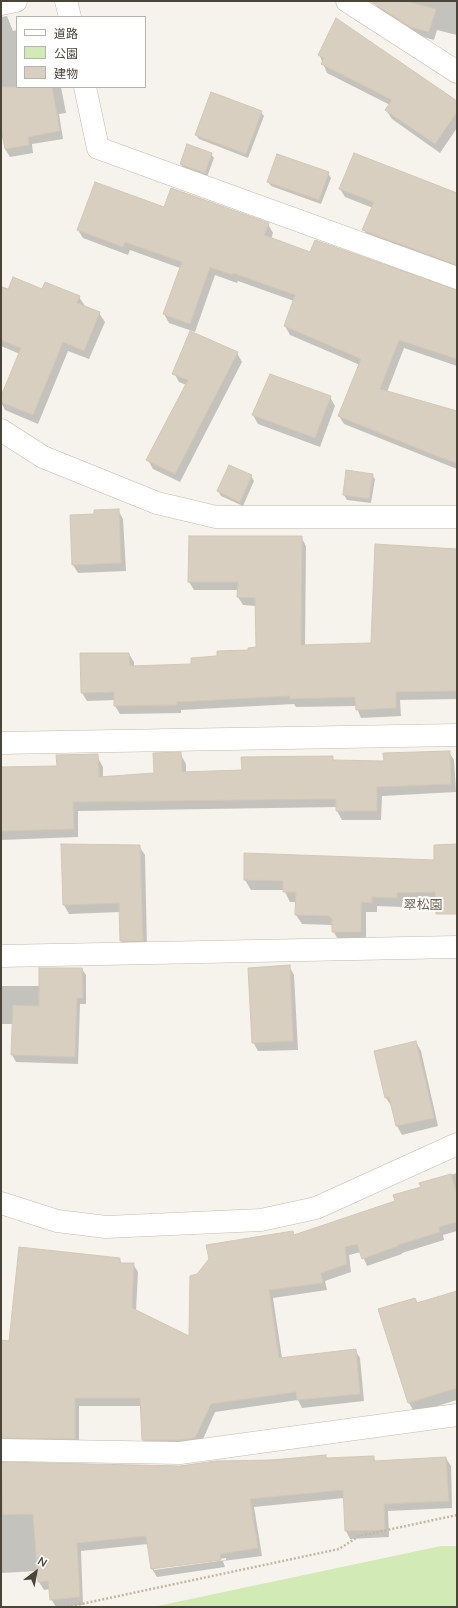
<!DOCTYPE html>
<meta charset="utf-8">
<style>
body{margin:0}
#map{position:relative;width:458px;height:1608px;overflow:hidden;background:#f6f3ec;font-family:Lato,"Noto Sans JP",sans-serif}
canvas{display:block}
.frame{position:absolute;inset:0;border:2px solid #4b4439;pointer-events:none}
.legend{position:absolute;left:16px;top:16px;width:130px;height:72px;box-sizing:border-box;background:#fff;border:1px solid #b7b4b0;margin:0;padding:5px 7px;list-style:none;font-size:12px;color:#4b4439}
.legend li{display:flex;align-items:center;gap:8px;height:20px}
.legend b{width:20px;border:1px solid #b7b4b0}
.north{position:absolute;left:16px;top:1552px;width:40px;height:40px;-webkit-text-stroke:3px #fff;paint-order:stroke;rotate:32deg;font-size:11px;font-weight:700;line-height:16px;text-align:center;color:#4b4439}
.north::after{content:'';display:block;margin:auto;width:14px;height:18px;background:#4b4439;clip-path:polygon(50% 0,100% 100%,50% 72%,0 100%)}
</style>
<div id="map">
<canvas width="458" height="1608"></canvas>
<div class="frame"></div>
<ul class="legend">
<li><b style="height:5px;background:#fff"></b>道路</li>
<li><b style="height:11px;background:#d2eab5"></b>公園</li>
<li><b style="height:11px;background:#d8cfc1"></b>建物</li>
</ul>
<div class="north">N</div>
</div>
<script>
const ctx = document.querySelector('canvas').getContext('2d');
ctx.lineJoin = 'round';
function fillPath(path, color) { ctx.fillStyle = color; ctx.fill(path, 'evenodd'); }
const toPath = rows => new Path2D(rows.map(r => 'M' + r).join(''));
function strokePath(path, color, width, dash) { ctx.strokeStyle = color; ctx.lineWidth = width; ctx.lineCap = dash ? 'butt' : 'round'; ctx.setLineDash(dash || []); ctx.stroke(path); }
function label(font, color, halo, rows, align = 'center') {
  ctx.font = font + ' Lato,"Noto Sans JP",sans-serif'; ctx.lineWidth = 4; ctx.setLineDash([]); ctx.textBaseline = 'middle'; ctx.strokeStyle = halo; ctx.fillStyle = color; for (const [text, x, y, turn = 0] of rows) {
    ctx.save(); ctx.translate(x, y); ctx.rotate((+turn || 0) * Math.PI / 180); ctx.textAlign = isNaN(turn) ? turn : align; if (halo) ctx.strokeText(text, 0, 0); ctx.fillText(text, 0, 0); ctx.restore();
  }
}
fillPath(toPath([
 [441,1546,457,1546,457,1607,153,1607]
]), '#d2eab5');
fillPath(toPath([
 [377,1,457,1,457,35,437,30,434,40,416,35,381,13,376,4],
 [7,16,13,31,17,30,17,87,61,87,66,113,59,114,63,139,32,144,33,153,10,157,5,149,1,124,1,17],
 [319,54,457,103,457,128,440,153,392,119,386,110,390,105,327,73],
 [261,112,264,116,248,158,199,139,196,135],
 [211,154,214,158,207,177,183,169,181,164],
 [328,173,331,178,321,204,271,186,268,182],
 [340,189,457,194,457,271,369,239,364,230,373,208,345,197],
 [164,209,268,224,273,233,271,239,311,253,457,291,457,366,404,348,387,392,457,413,457,469,344,424,339,416,360,365,290,335,285,326,294,301,238,281,237,283,215,275,195,332,169,323,164,314,180,268,130,250,128,255,83,238,78,230],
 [1,286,9,289,42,290,79,297,85,306,99,313,105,322,89,359,68,351,38,424,5,410,1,402,20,354,1,346],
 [237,353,242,362,180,482,153,469,148,460,186,385,179,382,174,373],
 [330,397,335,406,320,447,258,424,253,415],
 [372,475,375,479,371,503,347,500,344,495],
 [251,476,254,481,243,506,221,496,218,491],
 [118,510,123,519,126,571,78,573,73,565,95,515],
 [301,537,306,546,305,646,372,644,457,550,457,699,400,700,401,716,361,718,356,706,296,707,294,704,181,710,181,713,120,714,115,706,115,700,87,701,82,693,129,654,134,662,134,666,192,665,257,648,256,606,243,605,238,597,239,590,194,590,189,582],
 [449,752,454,760,456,792,382,796,381,820,342,820,337,811,337,807,78,811,78,837,1,840,1,768,58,767,98,758,103,767,103,777,155,774,181,755,186,764,186,773,243,771,332,757,334,761,385,762],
 [457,845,457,901,402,903,402,907,377,906,377,912,366,912,366,941,339,941,333,931,333,925,302,924,296,915,297,902,290,902,284,890,251,890,245,880,245,854,435,861],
 [139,846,145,855,147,949,126,950,121,941,120,912,69,914,64,905],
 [289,966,294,975,298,1050,258,1051,253,1042],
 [82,969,86,975,86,1004,80,1004,78,1064,16,1062,12,1055,13,1024,1,1024,1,986,40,986],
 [416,1042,421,1051,438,1126,402,1135,397,1126,392,1107,386,1098,375,1051],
 [457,1173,457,1231,443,1235,444,1240,402,1253,402,1254,367,1266,361,1252,349,1255,351,1272,325,1281,327,1290,273,1298,282,1358,355,1350,360,1358,364,1401,302,1408,298,1400,215,1412,200,1446,148,1448,143,1440,142,1406,79,1406,79,1446,1,1447,1,1341,10,1342,119,1259,122,1264,133,1264,138,1272,136,1311,190,1338,197,1275,293,1233,295,1236,396,1201,422,1188,421,1184],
 [457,1292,457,1400,415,1413,409,1403,379,1310,415,1299,418,1304],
 [325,1456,327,1459,373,1457,376,1462,446,1458,451,1466,452,1508,388,1511,389,1537,350,1539,346,1531,344,1498,254,1507,262,1556,223,1561,225,1567,157,1577,152,1569,148,1544,81,1551,83,1605,56,1607,51,1599,50,1589,44,1590,39,1582,38,1571,1,1573,1,1464,180,1466],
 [226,1558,226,1560,154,1570,154,1568]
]), '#0003');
const building = toPath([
 [370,1,405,1,436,9,429,32,410,27,370,1],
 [336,18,457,101,457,112,435,144,385,110,392,100,321,64,324,58,318,55,336,18],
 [1,87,52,87,60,131,28,137,29,145,5,149,1,129,1,87],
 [211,92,262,111,246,154,195,135,211,92],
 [187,144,212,153,205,173,180,164,187,144],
 [354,153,457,193,457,265,362,230,374,202,339,189,354,153],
 [277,154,329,172,319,200,267,182,277,154],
 [95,182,164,207,171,188,269,223,264,235,310,252,315,240,457,290,457,359,399,340,380,389,457,411,457,463,439,457,338,416,361,359,284,326,295,295,233,273,232,275,210,267,190,324,163,314,182,262,125,242,123,247,77,230,95,182],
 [13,277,42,289,45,282,80,296,77,303,100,312,84,351,63,342,33,415,1,402,1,396,21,348,1,340,1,287,8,290,13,277],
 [190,331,238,352,175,474,146,460,188,380,172,374,190,331],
 [270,374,331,396,315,438,252,415,270,374],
 [229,465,252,475,240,502,217,491,229,465],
 [346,470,373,474,369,499,343,495,346,470],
 [119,509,121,563,72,565,70,515,94,514,94,510,119,509],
 [189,536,302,536,301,645,371,643,375,544,457,549,457,691,396,692,396,708,356,710,355,697,290,699,290,696,177,702,177,705,114,706,114,692,81,693,80,653,129,653,130,666,191,664,191,658,217,656,217,651,248,650,248,648,256,647,255,598,237,597,238,582,188,582,189,536],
 [450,751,451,784,377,787,377,811,336,811,336,799,73,802,74,829,1,831,1,767,57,766,56,755,98,754,99,777,154,773,153,753,181,752,182,772,242,770,241,757,333,756,333,760,384,761,383,753,450,751],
 [61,844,140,845,143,941,120,941,119,903,63,905,61,844],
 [457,844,457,914,436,914,435,892,397,893,397,898,372,897,372,903,361,902,361,932,332,932,332,918,330,918,330,916,295,915,296,892,283,892,283,881,244,880,244,853,434,860,434,845,457,844],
 [290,965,293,1041,252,1043,248,968,290,965],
 [39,968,82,968,83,998,77,998,75,1057,11,1055,13,1005,39,1006,39,968],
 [416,1041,434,1118,396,1126,389,1097,385,1098,374,1051,416,1041],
 [451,1174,457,1195,457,1222,439,1227,440,1232,398,1245,398,1246,362,1259,357,1244,345,1247,347,1264,321,1273,323,1283,269,1290,279,1358,356,1349,360,1394,297,1400,296,1392,211,1404,195,1438,179,1440,142,1440,140,1398,75,1398,75,1439,1,1438,1,1340,9,1341,19,1247,120,1258,120,1263,134,1263,132,1308,189,1336,190,1276,197,1274,209,1259,206,1245,293,1231,294,1235,395,1201,393,1195,421,1187,419,1183,451,1174],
 [457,1291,457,1388,408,1403,378,1309,415,1298,417,1303,457,1291],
 [326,1455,326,1458,374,1456,374,1461,446,1457,449,1501,384,1504,385,1530,345,1531,343,1490,250,1499,258,1548,220,1554,221,1560,151,1569,146,1536,77,1543,80,1597,50,1600,48,1581,38,1582,33,1514,3,1515,1,1462,180,1466,216,1461,273,1460,326,1455]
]);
fillPath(building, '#d8cfc1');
strokePath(building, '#d3c7b4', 1);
const minor = toPath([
 [66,1,70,17],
 [347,1,457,72],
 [1,4,16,1],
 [85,87,98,148,457,278],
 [1,430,43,457,157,503,216,517,457,517],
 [1,743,457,735],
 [1,956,457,947],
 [1,1203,57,1221,106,1227,261,1220,316,1208,457,1144],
 [1,1450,180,1453,457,1415]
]);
strokePath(minor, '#c2bbae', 23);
strokePath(toPath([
 [67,1607,339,1549,359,1536,457,1515]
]), '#c4b79f', 2.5, [2, 2]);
strokePath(minor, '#fff', 22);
label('13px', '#6e6250', '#fff', [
 ["翠松園",423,905]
]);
</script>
